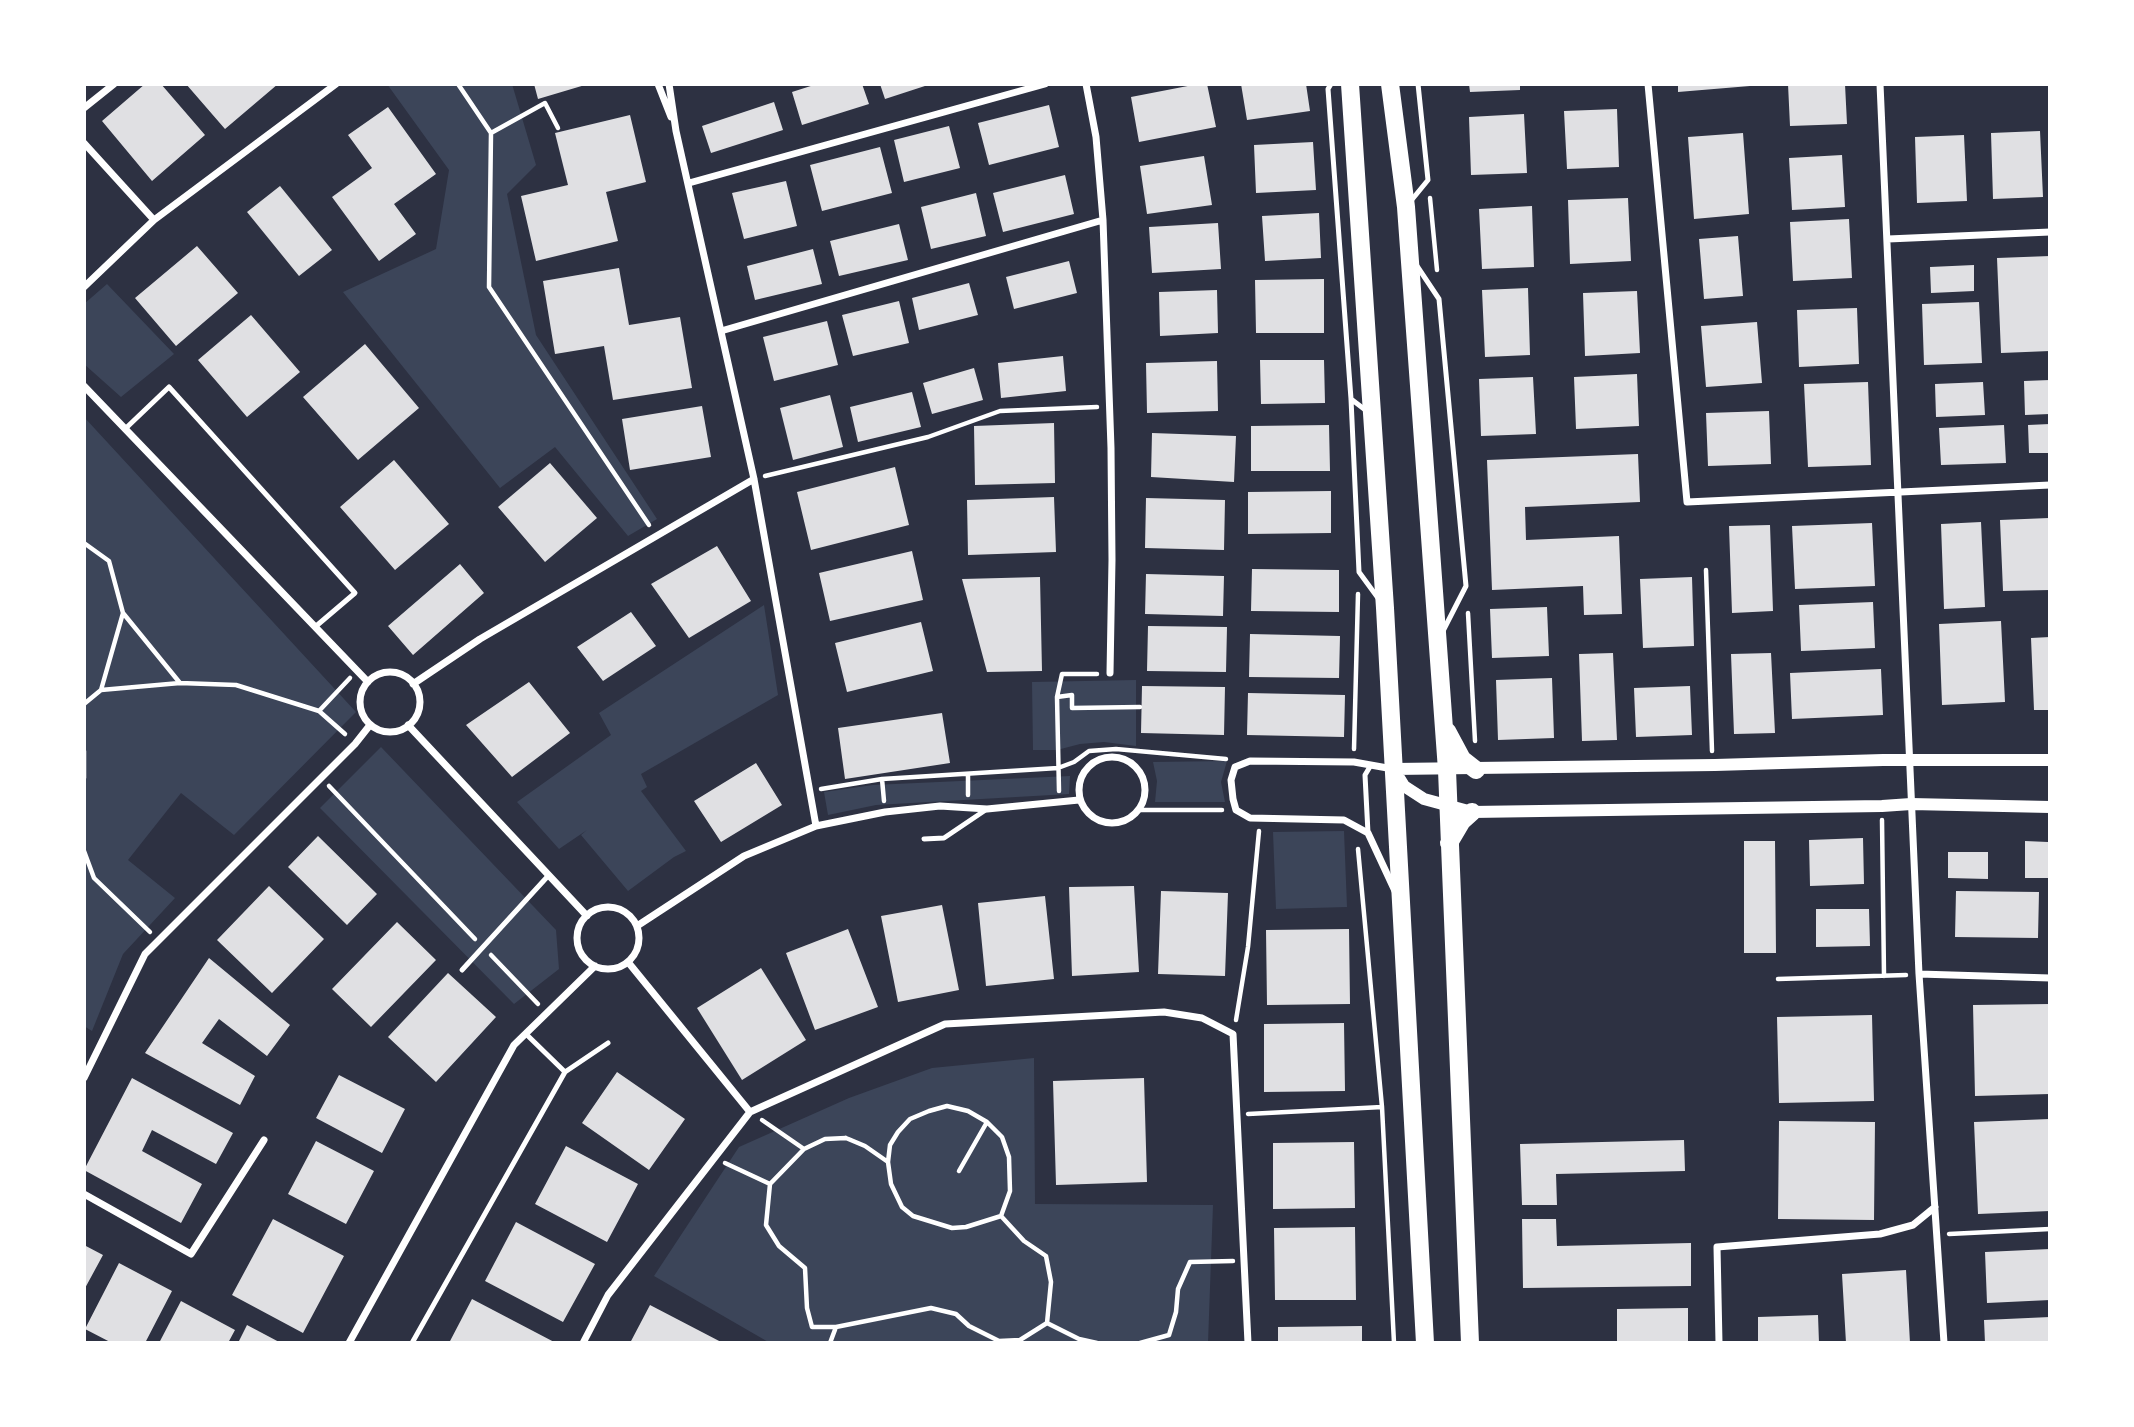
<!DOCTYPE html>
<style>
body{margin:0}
#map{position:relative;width:2134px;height:1427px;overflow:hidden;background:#2d3142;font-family:"Roboto Condensed",sans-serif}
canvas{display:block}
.frame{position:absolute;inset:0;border:86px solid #fff;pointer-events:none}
</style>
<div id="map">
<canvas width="2134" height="1427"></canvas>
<div class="frame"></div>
</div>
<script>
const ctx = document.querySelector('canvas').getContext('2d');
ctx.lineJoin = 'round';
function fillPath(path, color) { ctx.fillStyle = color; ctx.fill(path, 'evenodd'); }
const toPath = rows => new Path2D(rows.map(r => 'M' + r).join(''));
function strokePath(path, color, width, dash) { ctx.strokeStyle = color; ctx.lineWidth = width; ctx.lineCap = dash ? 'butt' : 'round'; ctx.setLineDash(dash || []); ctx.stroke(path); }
fillPath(toPath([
 [387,84,512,84,536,165,507,194,536,335,657,519,628,536,555,447,500,488,343,292,436,249,449,170],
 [107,284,174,354,121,397,84,364,84,304],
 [84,417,356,712,234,835,181,793,128,860,175,898,123,954,92,1031,84,1026],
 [764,605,778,695,641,774,647,787,641,791,686,851,674,857,628,891,581,835,587,830,559,849,517,802,611,735,599,713],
 [1136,680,1136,746,1104,742,1080,744,1057,750,1033,750,1032,682],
 [381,747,556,930,559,969,514,1004,320,808],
 [1227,761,1221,782,1225,802,1155,802,1157,781,1153,762],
 [1070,776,1069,794,876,805,828,815,824,792,873,785],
 [1344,831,1347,907,1276,909,1273,832],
 [1034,1058,1035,1204,1213,1205,1208,1343,770,1343,654,1276,739,1147,849,1098,932,1068]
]), '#3c4559');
fillPath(toPath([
 [145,84,161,84,205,135,152,181,102,121],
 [186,84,278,84,225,129],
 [534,84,585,84,585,85,538,99],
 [817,84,862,84,869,104,802,125,792,92],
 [880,84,928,84,928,85,885,99],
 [1198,84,1207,84,1216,127,1139,142,1131,97],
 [1241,84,1306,84,1310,111,1247,120],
 [1469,84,1520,84,1520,90,1470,92],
 [1678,84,1750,84,1750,86,1678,92],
 [1788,84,1845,84,1847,124,1790,126],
 [774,102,783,130,711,153,702,126],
 [1049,105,1059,147,989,165,978,123],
 [388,107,436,174,394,204,416,234,379,261,332,197,372,168,348,135],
 [1617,109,1619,167,1567,169,1564,111],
 [1524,114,1527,173,1471,175,1469,117],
 [630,115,646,182,606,192,618,241,536,261,521,196,568,185,555,133],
 [949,126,960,168,904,182,894,140],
 [2040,131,2043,197,1993,199,1991,133],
 [1743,133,1749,214,1694,219,1688,137],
 [1964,135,1967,201,1917,203,1915,137],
 [1313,142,1316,190,1256,193,1254,145],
 [880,147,892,193,822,211,810,165],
 [1842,155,1845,207,1792,210,1789,158],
 [1204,156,1212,205,1147,214,1140,166],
 [1065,175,1074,214,1003,232,993,193],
 [786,181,797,226,744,239,732,193],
 [280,186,332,250,299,276,247,212],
 [976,193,986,236,931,249,921,207],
 [1628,198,1631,261,1570,264,1568,200],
 [1532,206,1534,267,1482,269,1479,209],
 [1319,213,1321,258,1265,261,1262,216],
 [1849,219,1852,278,1793,281,1790,222],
 [1218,223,1221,269,1152,273,1149,227],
 [899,224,908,260,839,276,830,241],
 [1738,236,1743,296,1704,299,1699,239],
 [197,246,238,293,176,346,135,298],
 [813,249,822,284,755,300,747,266],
 [2050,256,2050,351,2001,353,1997,258],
 [1069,261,1077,293,1014,309,1006,277],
 [1974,265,1974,291,1931,293,1930,267],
 [619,268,629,325,680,317,692,388,613,400,604,346,555,354,543,281],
 [1324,279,1324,333,1256,333,1255,280],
 [969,283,978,315,919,330,912,298],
 [1528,288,1530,355,1485,357,1482,290],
 [1217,290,1218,333,1160,336,1159,292],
 [1637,291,1640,353,1585,356,1583,293],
 [899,301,909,343,853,356,842,315],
 [1979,302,1982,363,1924,365,1922,304],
 [1857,308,1859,364,1799,367,1797,310],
 [251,315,300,372,247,417,198,360],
 [827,321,838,365,774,381,763,337],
 [1757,322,1762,383,1706,387,1701,326],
 [365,344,419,408,358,460,303,397],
 [1063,356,1066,391,1001,398,998,363],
 [1260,360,1324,360,1325,403,1261,404],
 [1217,361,1218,411,1147,413,1146,363],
 [974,368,983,400,932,414,923,383],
 [1637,374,1639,426,1576,429,1574,377],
 [1533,377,1536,434,1481,436,1479,379],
 [2050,380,2050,414,2025,415,2024,381],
 [1868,382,1871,465,1808,467,1804,384],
 [1983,382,1985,415,1936,417,1935,384],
 [912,392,921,427,858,442,850,407],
 [830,395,843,447,793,460,780,408],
 [702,406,711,457,630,470,622,419],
 [1769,411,1771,464,1708,466,1706,413],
 [1054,423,1055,483,975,485,974,426],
 [2050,424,2050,453,2029,453,2028,425],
 [1329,425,1330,471,1251,471,1251,426],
 [2004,425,2006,463,1941,465,1939,428],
 [1152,433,1236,436,1234,482,1151,477],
 [1638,454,1640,502,1525,507,1526,540,1619,536,1622,614,1584,615,1583,586,1492,590,1487,460],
 [394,460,449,524,395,570,340,507],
 [550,463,597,518,545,562,498,507],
 [895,467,909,525,811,550,797,492],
 [1331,491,1331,533,1248,534,1248,492],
 [1054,497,1056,552,968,555,967,500],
 [1146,498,1225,500,1224,550,1145,548],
 [2049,518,2050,590,2003,591,2000,520],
 [1981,522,1985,607,1944,609,1941,524],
 [1872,523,1875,586,1795,589,1792,526],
 [1770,525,1773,611,1732,613,1729,526],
 [717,546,751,601,689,638,651,584],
 [912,551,923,600,830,621,819,573],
 [460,564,484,593,413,655,388,626],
 [1252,569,1339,570,1339,612,1251,611],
 [1146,574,1224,576,1223,616,1145,614],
 [1040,577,1042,671,987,672,962,579],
 [1692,577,1694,646,1643,648,1640,579],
 [1873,602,1875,648,1801,651,1799,605],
 [1547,607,1549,656,1492,658,1490,609],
 [631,612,656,646,603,681,577,647],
 [2001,621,2005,702,1942,705,1939,624],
 [921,622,933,671,847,692,835,643],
 [1148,626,1227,627,1226,672,1147,671],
 [1250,634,1340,636,1339,678,1249,677],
 [2050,637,2050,710,2034,710,2031,638],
 [1613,653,1617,740,1582,741,1579,654],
 [1771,653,1775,733,1734,734,1731,654],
 [1881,669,1883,715,1792,719,1790,673],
 [1552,678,1554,738,1498,740,1496,680],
 [529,682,570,733,512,777,466,725],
 [1142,686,1225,687,1224,735,1141,733],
 [1690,686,1692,735,1636,737,1634,688],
 [1248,693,1345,695,1344,737,1247,735],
 [942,713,950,763,845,779,838,728],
 [756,763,782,805,721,842,694,801],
 [318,836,377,894,347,925,288,867],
 [1863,838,1864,884,1810,886,1809,840],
 [1744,841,1775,841,1776,953,1744,953],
 [2025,841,2048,842,2048,878,2025,878],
 [1948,852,1988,852,1988,879,1948,878],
 [269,886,324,939,272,993,217,940],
 [1134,886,1139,972,1072,976,1069,887],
 [1161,891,1228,893,1225,976,1158,974],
 [1956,891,2039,892,2038,938,1955,937],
 [1045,896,1054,979,986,986,978,903],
 [942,905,959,990,898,1002,881,916],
 [1816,909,1869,909,1870,946,1816,947],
 [397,922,436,960,371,1027,332,989],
 [848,929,878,1007,815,1030,786,953],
 [1349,929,1350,1004,1267,1005,1266,930],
 [209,958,290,1025,267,1056,219,1019,202,1043,255,1076,240,1105,145,1053],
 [761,968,806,1040,742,1080,697,1008],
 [448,973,496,1017,436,1082,388,1037],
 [2050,1004,2050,1094,1975,1096,1973,1005],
 [1872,1015,1874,1101,1779,1103,1777,1017],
 [1344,1023,1345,1091,1264,1092,1264,1024],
 [617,1072,685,1119,649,1170,582,1123],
 [339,1075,405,1109,382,1153,316,1118],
 [132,1078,233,1133,216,1164,152,1130,142,1151,202,1184,181,1223,84,1170],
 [1144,1078,1147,1182,1056,1185,1053,1081],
 [2050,1119,2050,1211,1978,1214,1974,1122],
 [1779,1121,1875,1122,1874,1220,1778,1219],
 [1684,1140,1685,1171,1556,1174,1557,1205,1522,1205,1520,1144],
 [316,1141,374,1171,346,1224,288,1194],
 [1354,1142,1355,1208,1273,1209,1273,1143],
 [566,1146,638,1184,607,1242,535,1204],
 [273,1219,344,1256,303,1333,232,1295],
 [1522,1219,1556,1219,1557,1246,1691,1243,1691,1286,1523,1288],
 [516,1222,595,1264,563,1322,485,1281],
 [1355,1227,1356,1300,1275,1300,1274,1228],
 [84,1245,103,1255,84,1290],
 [2050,1249,2050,1300,1987,1303,1985,1252],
 [119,1263,172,1291,145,1343,112,1343,85,1329],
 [1906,1270,1910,1343,1846,1343,1842,1274],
 [472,1299,556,1343,449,1343],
 [181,1301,235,1330,228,1343,159,1343],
 [650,1305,723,1343,630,1343],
 [1688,1308,1688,1343,1617,1343,1617,1309],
 [1818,1315,1819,1343,1758,1343,1758,1317],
 [2050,1317,2050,1343,1985,1343,1984,1320],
 [247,1325,281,1343,238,1343],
 [1362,1326,1362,1343,1278,1343,1278,1327]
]), '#e0e0e3');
strokePath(toPath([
 [458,84,491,133,489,287,649,525],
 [491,133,545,103,558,128],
 [1430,198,1437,270],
 [765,476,928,437,1000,411,1097,407],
 [84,543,109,561,123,613,180,683,236,685,319,711,345,734],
 [1706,570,1712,751],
 [1468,613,1475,741],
 [101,690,180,683],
 [1057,697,1072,695,1072,708,1140,707],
 [84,704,101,690,123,613],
 [319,711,350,678],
 [1354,749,1358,594],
 [84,751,84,778],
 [882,779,884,801],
 [329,786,475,939],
 [821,789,882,779,1058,768,1074,762,1089,751,1116,749,1226,759],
 [1059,791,1057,697,1062,674,1097,674],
 [968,795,968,774],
 [1139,810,1222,810],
 [1882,820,1884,976],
 [1358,849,1382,1107,1394,1343],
 [84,851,94,878,150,932],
 [491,955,538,1004],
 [1778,979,1906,975],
 [1236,1020,1248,947,1259,831],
 [1248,1114,1382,1107],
 [762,1120,804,1149],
 [846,1138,865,1146,888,1162,891,1184,902,1207,913,1216,952,1228,966,1227,1001,1216,1024,1241,1046,1256,1051,1282,1047,1323,1020,1340,999,1341,969,1326,956,1314,931,1308,836,1327,812,1327,807,1308,805,1268,779,1246,766,1225,770,1184,804,1149,825,1139,846,1138],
 [888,1162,890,1145,898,1132,910,1119,929,1111,947,1106,968,1111,987,1122],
 [725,1163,770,1184],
 [959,1171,987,1122,1002,1137,1009,1157,1010,1191,1001,1216],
 [1949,1234,2050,1229],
 [1047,1323,1079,1339,1097,1343],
 [830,1343,836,1327],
 [1140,1343,1169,1335,1176,1312,1178,1289,1190,1262,1233,1261]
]), '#fff', 4.5);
strokePath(toPath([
 [1331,84,1328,89,1351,399,1359,572,1378,598],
 [1410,202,1428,180,1418,84],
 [1417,266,1439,299,1466,586,1443,631],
 [1351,399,1368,412],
 [125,429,169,387,355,593,315,627],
 [1368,833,1365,775,1371,765],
 [924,839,944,838,987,809],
 [462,970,548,876],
 [526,1034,565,1072],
 [412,1343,565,1072,608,1043]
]), '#fff', 5);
strokePath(toPath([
 [658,84,671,117],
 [669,84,676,131,754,479,816,826],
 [1086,84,1096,137,1103,220,1111,448,1112,560,1110,673],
 [1648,84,1687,502,2050,485],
 [1880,84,1919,974,1944,1343],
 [84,108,114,84],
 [84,143,154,220],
 [689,183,1045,84],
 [1888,239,2050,232],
 [84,287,154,220,336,84],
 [721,331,1103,220],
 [84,386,368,682],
 '360 702a30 30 0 1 1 60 0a30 30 0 1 1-60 0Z',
 [413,684,480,639,754,479],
 [408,725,587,916],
 '1079 790a33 33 0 1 1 66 0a33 33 0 1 1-66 0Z',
 [1393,769,1354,762,1250,761,1235,767,1231,780,1233,799,1236,810,1250,818,1344,820,1368,833,1395,891],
 '577 938a31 31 0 1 1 62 0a31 31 0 1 1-62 0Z',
 [637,926,744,856,816,826,885,812,940,806,987,809,1079,800],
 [628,962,750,1112],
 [1919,974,2050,978],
 [84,1078,145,954,355,744,370,725],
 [84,1194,191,1254,264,1140],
 [349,1343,514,1045,595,966],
 [583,1343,608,1295,750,1112,945,1024,1164,1012,1202,1018,1233,1034,1248,1343],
 [1719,1343,1717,1247,1880,1234,1913,1225,1935,1207]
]), '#fff', 7);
strokePath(toPath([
 [1394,769,1715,765,1883,760,2050,760],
 [1396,773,1404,786,1424,799,1472,812,1882,806,1911,804,2050,807]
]), '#fff', 12);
strokePath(toPath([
 [1350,84,1385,608,1425,1343],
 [1390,84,1406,207,1447,770,1470,1343],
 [1447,731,1462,759,1476,770],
 [1449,843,1462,821,1472,812]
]), '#fff', 18);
</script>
